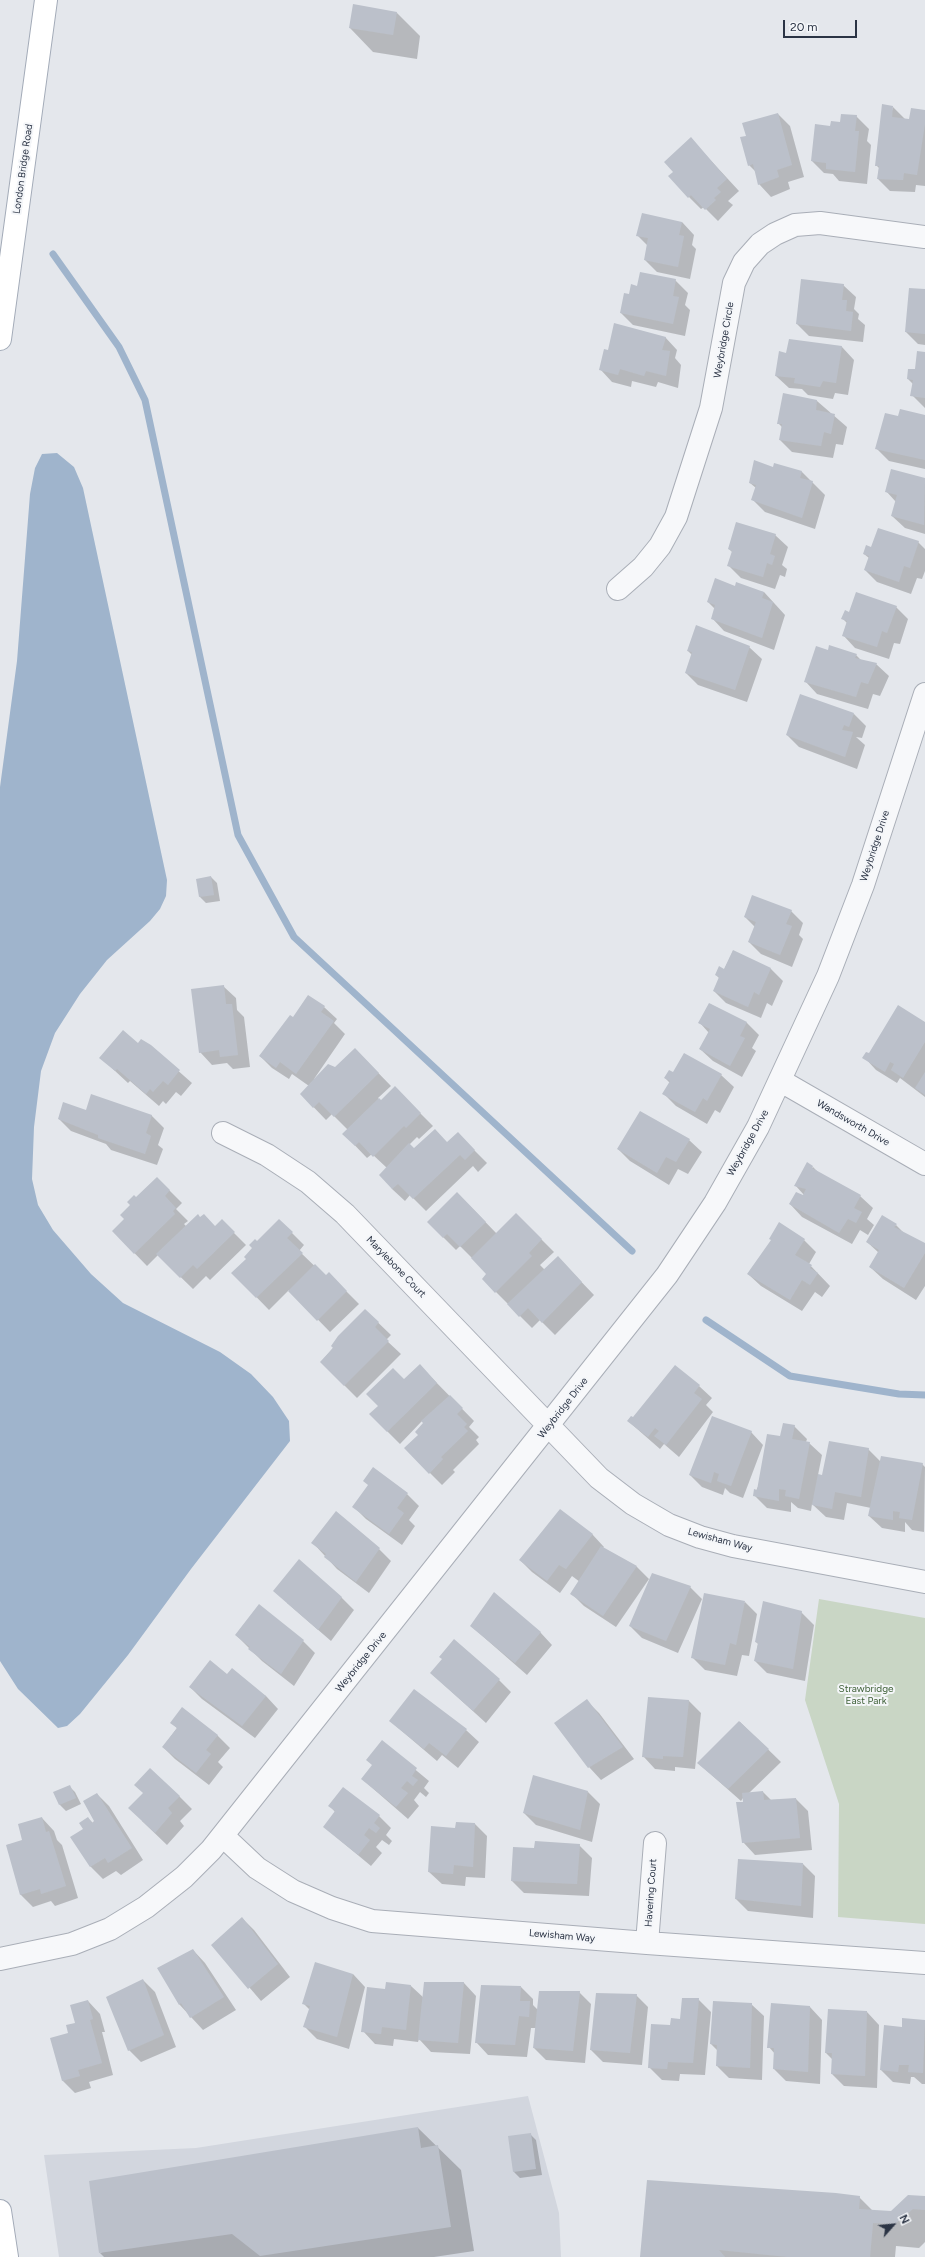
<!DOCTYPE html>
<style>
body{margin:0}
#map{position:relative;width:925px;height:2257px;overflow:hidden;background:#e4e7ec;font-family:Figtree,sans-serif}
canvas{display:block}
.north{position:absolute;left:873px;top:2205px;width:40px;height:40px;-webkit-text-stroke:3px #f4f6f9;paint-order:stroke;rotate:63deg;font-size:11px;font-weight:700;line-height:16px;text-align:center;color:#2b3445}
.north::after{content:'';display:block;margin:auto;width:14px;height:18px;background:#2b3445;clip-path:polygon(50% 0,100% 100%,50% 72%,0 100%)}
.scale{position:absolute;left:783px;top:20px;width:74px;height:18px;box-sizing:border-box;border:2px solid #2b3445;border-top:0;padding-left:5px;font-size:12px;line-height:14px;white-space:nowrap;color:#2b3445;-webkit-text-stroke:3px #f4f6f9;paint-order:stroke}
</style>
<div id="map">
<canvas width="925" height="2257"></canvas>
<div class="north">N</div>
<div class="scale">20 m</div>
</div>
<script>
const ctx = document.querySelector('canvas').getContext('2d');
ctx.lineJoin = 'round';
function fillPath(path, color) { ctx.fillStyle = color; ctx.fill(path, 'evenodd'); }
const toPath = rows => new Path2D(rows.map(r => 'M' + r).join(''));
function strokePath(path, color, width, dash) { ctx.strokeStyle = color; ctx.lineWidth = width; ctx.lineCap = dash ? 'butt' : 'round'; ctx.setLineDash(dash || []); ctx.stroke(path); }
function label(font, color, halo, rows, align = 'center') {
  ctx.font = font + ' Figtree,sans-serif'; ctx.lineWidth = 4; ctx.setLineDash([]); ctx.textBaseline = 'middle'; ctx.strokeStyle = halo; ctx.fillStyle = color; for (const [text, x, y, turn = 0] of rows) {
    ctx.save(); ctx.translate(x, y); ctx.rotate((+turn || 0) * Math.PI / 180); ctx.textAlign = isNaN(turn) ? turn : align; if (halo) ctx.strokeText(text, 0, 0); ctx.fillText(text, 0, 0); ctx.restore();
  }
}
fillPath(toPath([
 [528,2096,559,2213,561,2257,59,2257,44,2155,196,2148]
]), '#d2d6de');
fillPath(toPath([
 [819,1599,925,1618,925,1924,838,1917,839,1804,805,1700]
]), '#c9d6c5');
fillPath(toPath([
 [57,453,74,467,83,488,167,880,166,896,160,909,150,921,107,960,80,994,55,1033,41,1071,34,1127,32,1179,38,1205,53,1230,91,1274,123,1303,220,1352,251,1374,273,1397,289,1421,290,1441,191,1569,128,1655,80,1714,67,1726,58,1728,18,1689,0,1661,0,787,17,661,30,494,35,468,42,454]
]), '#9fb4cc');
fillPath(toPath([
 [397,13,420,36,417,59,373,52,350,28],
 [893,107,905,119,910,120,925,111,925,186,916,185,915,192,890,191,878,179,879,168,876,165],
 [778,114,790,126,804,177,788,182,790,189,771,197,759,184,756,172,749,165,747,136],
 [856,116,869,129,867,141,871,145,867,184,839,181,833,174,824,173,812,161,831,127],
 [691,139,739,191,728,201,733,205,718,221,704,207,701,209,689,197,674,172],
 [682,222,694,235,692,245,696,249,690,279,657,272,645,260,648,246,637,235],
 [675,280,688,293,685,305,690,310,685,336,633,325,621,313,630,295,638,287],
 [843,285,856,297,854,309,859,314,858,319,865,325,863,342,809,336,797,324],
 [925,290,925,345,918,344,906,332],
 [665,337,677,350,675,358,681,365,678,388,658,382,656,387,632,381,631,387,612,382,600,369,608,351],
 [842,347,854,360,848,395,835,393,833,399,808,395,802,389,789,388,776,376,787,354],
 [925,353,925,408,912,395,913,384,908,379,916,370],
 [784,394,817,401,847,427,843,445,836,444,833,458,792,452,780,440,783,428,778,423],
 [925,416,925,469,889,461,876,448,898,417],
 [775,464,802,472,825,495,815,529,765,512,753,500,756,488,750,483,774,468],
 [892,470,925,479,925,534,905,528,892,516,896,502,886,491],
 [775,535,788,547,782,565,787,569,785,577,780,575,775,589,741,578,729,566,733,553,729,549],
 [918,542,925,549,925,571,922,579,917,578,911,594,877,582,865,570,869,558,864,554,872,548],
 [735,587,764,592,785,615,774,650,724,631,712,618,715,609,708,602],
 [896,607,908,619,900,644,894,643,889,659,855,648,843,635,847,623,843,619,850,613],
 [749,647,762,659,747,702,698,685,686,673,692,655,688,651],
 [829,651,856,655,861,660,876,664,889,676,880,696,873,694,868,709,817,694,805,681],
 [854,714,866,726,862,738,856,737,865,745,857,769,799,747,787,735],
 [211,877,217,883,220,901,206,903,200,897,197,880],
 [791,911,803,923,799,935,803,939,792,967,761,954,749,942,755,927,745,917],
 [733,951,771,969,783,981,772,1006,767,1003,761,1018,726,1003,714,991,720,979,716,975,724,970],
 [223,986,236,998,237,1010,244,1017,250,1067,233,1069,227,1063,212,1065,200,1052],
 [710,1004,747,1023,759,1035,752,1048,756,1051,742,1077,713,1061,700,1049,709,1033,700,1023],
 [324,1007,337,1019,334,1023,345,1034,314,1079,335,1069,355,1049,391,1086,378,1098,381,1102,395,1088,433,1126,419,1139,417,1137,409,1145,414,1149,448,1143,470,1146,487,1163,478,1172,473,1166,426,1211,410,1195,405,1201,392,1189,387,1168,372,1154,367,1158,344,1134,348,1130,332,1114,326,1120,301,1094,309,1086,292,1074,289,1079,272,1068,260,1056,293,1018],
 [925,1023,925,1097,900,1078,897,1083,876,1070,864,1057],
 [138,1044,150,1046,192,1083,181,1096,176,1092,166,1104,163,1101,159,1106,130,1081,128,1083,101,1058],
 [684,1054,721,1075,734,1087,720,1113,715,1110,707,1124,676,1106,664,1094,670,1083,665,1078,674,1074],
 [86,1111,151,1115,164,1128,158,1145,163,1149,157,1165,111,1150,106,1144,71,1131,59,1119],
 [689,1140,702,1152,688,1174,678,1169,669,1185,630,1161,618,1149],
 [813,1167,819,1173,860,1196,873,1208,867,1219,874,1225,868,1235,860,1230,852,1244,802,1217,790,1204,803,1196,804,1195,795,1185],
 [157,1178,182,1203,176,1209,188,1221,184,1224,186,1226,215,1227,222,1221,246,1245,210,1280,206,1276,193,1289,158,1255,147,1266,113,1231,125,1219,136,1199],
 [470,1206,497,1234,516,1214,554,1252,540,1265,545,1270,570,1270,594,1295,555,1335,540,1320,532,1328,483,1279,488,1274,460,1246,456,1250,428,1222],
 [279,1220,304,1245,299,1251,326,1277,329,1274,359,1304,330,1332,289,1290,269,1310,233,1273,247,1259,257,1242],
 [896,1225,906,1235,925,1244,925,1286,916,1300,883,1279,870,1267,879,1253,867,1242],
 [804,1240,816,1252,809,1264,830,1286,822,1297,815,1292,802,1311,761,1286,748,1274],
 [365,1310,391,1335,386,1340,401,1354,357,1398,321,1362],
 [432,1378,474,1421,469,1427,479,1437,476,1440,479,1444,453,1470,455,1472,442,1485,405,1448,419,1435,424,1423,422,1421,400,1444,387,1431,404,1380],
 [699,1386,712,1398,706,1405,713,1412,679,1457,664,1444,660,1449,628,1421],
 [794,1426,807,1439,806,1442,809,1443,822,1455,818,1475,823,1477,868,1449,881,1462,922,1464,925,1467,924,1532,912,1530,905,1522,905,1532,882,1528,869,1516,871,1508,847,1503,844,1520,826,1517,812,1504,811,1511,798,1508,791,1502,791,1512,767,1508,754,1495,781,1438],
 [751,1432,763,1445,743,1498,730,1493,725,1488,723,1495,702,1487,690,1475],
 [407,1494,419,1506,409,1520,415,1526,402,1545,366,1519,354,1507],
 [592,1534,604,1547,603,1548,637,1567,649,1579,616,1627,584,1606,572,1594,580,1582,572,1576,560,1593,532,1572,520,1560],
 [313,1543,379,1549,391,1561,369,1593,337,1569],
 [690,1587,702,1599,678,1653,642,1638,630,1626],
 [341,1597,354,1610,331,1641,287,1603],
 [745,1602,757,1614,749,1656,742,1655,737,1676,705,1670,692,1657],
 [801,1612,814,1625,805,1681,767,1673,755,1661,758,1644,756,1642],
 [471,1626,540,1632,552,1645,527,1675],
 [236,1635,303,1641,315,1653,294,1686,262,1661],
 [431,1673,499,1680,511,1692,486,1723],
 [227,1675,266,1696,278,1709,255,1738,202,1699,190,1687],
 [414,1691,466,1730,479,1742,458,1768,442,1755,437,1761,390,1721],
 [649,1698,689,1701,701,1713,695,1769,675,1767,675,1771,655,1769,643,1756],
 [587,1701,599,1713,634,1759,601,1780,589,1767],
 [740,1722,781,1762,748,1794,763,1792,771,1800,796,1799,808,1811,812,1850,755,1855,743,1842,743,1798,741,1801,698,1763],
 [172,1723,217,1735,230,1748,218,1762,223,1767,209,1785,175,1759,163,1747,177,1728],
 [382,1742,429,1781,424,1788,429,1793,426,1797,420,1792,414,1800,419,1806,408,1819,362,1779,373,1765],
 [69,1786,75,1792,81,1804,66,1811,60,1805,54,1793],
 [588,1792,600,1804,592,1842,536,1825,524,1813],
 [144,1793,179,1796,192,1809,180,1821,184,1826,167,1845,142,1821],
 [97,1794,109,1806,143,1860,121,1875,116,1871,103,1879,91,1867,72,1837,84,1829,88,1818,93,1823,96,1822],
 [330,1806,379,1816,391,1828,386,1835,392,1841,389,1845,382,1840,376,1847,382,1853,371,1866,324,1827,335,1812],
 [42,1818,54,1831,57,1840,62,1845,78,1898,55,1906,51,1901,33,1907,21,1895,7,1845,23,1841],
 [457,1823,475,1824,487,1836,485,1878,466,1877,465,1886,442,1884,429,1872,456,1829],
 [579,1845,592,1858,589,1896,524,1893,512,1881,535,1849],
 [803,1864,815,1876,813,1918,748,1911,736,1899],
 [242,1918,254,1930,290,1977,261,2001,213,1945],
 [193,1950,205,1963,236,2010,203,2030,179,2004],
 [353,1974,365,1987,349,2049,317,2039,305,2027,310,2010,304,2004],
 [143,1980,155,1992,176,2047,141,2062,129,2050],
 [387,1983,411,1986,424,1998,425,1983,464,1983,476,1996,470,2054,431,2052,419,2039,418,2042,394,2039,393,2046,375,2044,363,2031,386,1990],
 [521,1987,533,1999,533,2005,538,2010,579,1992,591,2004,585,2063,546,2060,534,2048,536,2028,531,2028,527,2057,488,2055,476,2042],
 [636,1995,648,2007,642,2065,603,2062,591,2050],
 [698,1999,711,2012,705,2075,680,2074,679,2081,662,2080,649,2067,671,2026,681,2020],
 [88,2001,100,2014,105,2032,102,2032,113,2075,89,2082,91,2088,75,2093,62,2080,69,2034],
 [751,2004,764,2016,762,2080,729,2078,717,2066,718,2051,711,2044],
 [810,2007,822,2020,820,2084,786,2081,774,2069,775,2054,769,2047],
 [867,2012,879,2025,877,2088,844,2086,832,2074,832,2059,826,2053],
 [903,2019,925,2021,925,2084,922,2084,914,2077,911,2077,910,2084,893,2082,881,2070,903,2028],
 [418,2128,461,2170,474,2251,434,2257,104,2257,100,2253],
 [530,2134,536,2140,542,2175,520,2178,514,2172,509,2137],
 [859,2197,873,2211,891,2212,925,2197,925,2242,919,2248,896,2246,895,2257,641,2257]
]), '#0003');
strokePath(toPath([
 [53,254,119,347,145,400,238,835,294,937,632,1251],
 [706,1320,790,1376,899,1394,925,1395]
]), '#9fb4cc', 7);
fillPath(toPath([
 [353,4,397,12,393,35,349,28],
 [882,104,893,106,892,117,909,119,911,108,925,110,925,124,917,175,904,173,903,180,877,179,879,166,875,166],
 [778,113,792,165,777,170,779,177,758,185,753,164,748,166,740,137,746,136,742,123],
 [841,114,857,115,855,131,859,131,855,172,826,169,826,163,811,161,815,124,830,126,831,121,840,122],
 [691,137,727,179,717,188,721,192,714,198,716,200,705,210,691,195,688,198,668,176,673,172,664,162],
 [642,213,682,222,679,235,684,236,678,267,644,260,648,238,636,236],
 [640,272,676,279,673,296,679,297,673,324,620,313,624,293,629,294,631,284,637,286],
 [801,279,844,284,842,300,847,300,846,311,853,312,851,331,796,324],
 [909,288,925,289,925,334,905,332],
 [614,323,666,337,662,350,670,351,666,376,646,371,644,376,620,369,618,375,599,370,604,349,608,350],
 [789,339,842,346,836,383,823,381,820,387,794,383,795,378,775,376,779,351,786,353],
 [917,351,925,352,925,398,910,396,913,380,907,379,908,369,915,369],
 [783,393,817,400,816,410,835,414,831,434,824,432,821,446,779,440,782,424,777,424],
 [900,409,925,415,925,460,875,449,885,413,898,416],
 [754,460,773,467,774,463,802,471,800,478,813,481,802,518,751,500,756,485,749,483],
 [891,469,925,478,924,525,891,516,897,495,885,492],
 [736,522,776,534,770,554,775,556,772,565,767,563,763,577,727,566,732,551,728,549],
 [878,528,919,541,910,568,904,566,899,582,864,570,869,556,863,554,866,545,871,547],
 [715,578,735,586,736,582,764,592,762,598,773,602,762,638,711,619,715,605,707,602],
 [856,592,897,606,887,633,882,631,877,647,842,636,847,621,841,619,845,610,849,612],
 [696,625,750,646,735,690,685,673,692,652,687,651],
 [829,645,857,654,855,658,877,663,868,684,861,682,856,697,804,682,816,646,828,650],
 [800,694,854,713,849,727,844,725,842,730,853,732,845,757,786,735],
 [211,876,214,895,199,897,196,879],
 [752,895,792,910,786,924,792,926,780,955,748,942,756,922,744,917],
 [733,950,771,968,759,995,754,992,748,1007,713,991,719,977,715,975,719,966,724,969],
 [224,985,226,1004,232,1004,238,1055,220,1057,219,1050,199,1053,191,989],
 [308,995,325,1006,321,1012,334,1021,296,1074,280,1062,276,1068,259,1056,290,1015,293,1017],
 [709,1003,747,1022,740,1036,745,1038,730,1066,699,1049,710,1029,698,1023],
 [898,1005,925,1022,925,1042,903,1078,891,1070,894,1064,890,1062,885,1072,862,1058,866,1052,869,1053],
 [123,1030,138,1043,141,1039,151,1045,180,1070,168,1085,163,1081,153,1092,150,1089,146,1094,117,1069,115,1071,99,1058],
 [355,1048,379,1073,334,1117,319,1102,313,1108,300,1094,328,1064,335,1067],
 [684,1053,722,1074,707,1101,703,1098,695,1112,662,1094,670,1081,664,1078,669,1070,673,1072],
 [925,1072,925,1095,915,1088],
 [395,1086,421,1113,406,1128,404,1126,373,1157,359,1142,355,1146,342,1134,379,1098,381,1100],
 [91,1094,152,1115,146,1133,151,1136,145,1154,98,1138,98,1135,58,1119,63,1102,86,1110],
 [640,1111,690,1139,676,1162,666,1157,657,1173,617,1149],
 [435,1129,447,1142,458,1132,475,1150,465,1160,460,1155,413,1199,398,1184,392,1189,379,1175,409,1143,414,1148],
 [807,1162,813,1166,812,1168,861,1195,854,1208,862,1212,856,1223,848,1219,839,1233,789,1204,796,1192,803,1195,806,1189,794,1186],
 [157,1177,170,1190,165,1196,176,1208,173,1211,175,1214,134,1254,112,1231,124,1219,120,1215,130,1205,127,1202,134,1195,136,1197],
 [457,1192,486,1222,460,1247,447,1234,443,1238,427,1222],
 [516,1213,542,1239,529,1253,532,1256,495,1293,482,1279,486,1274,471,1258],
 [198,1214,200,1217,204,1214,215,1226,222,1219,235,1232,197,1269,193,1265,180,1278,156,1254],
 [882,1215,897,1224,894,1227,925,1243,925,1253,904,1288,869,1267,879,1250,866,1242],
 [279,1219,293,1232,287,1238,303,1253,256,1298,231,1273,246,1259,244,1257,252,1248,249,1245,255,1239,257,1241],
 [779,1222,805,1239,795,1255,812,1265,810,1268,818,1273,810,1285,802,1280,790,1300,747,1274,771,1240,769,1239],
 [558,1256,582,1282,542,1323,528,1308,519,1317,507,1304],
 [315,1264,326,1275,329,1272,347,1291,317,1321,288,1291],
 [365,1309,379,1322,375,1327,389,1341,344,1386,320,1362,333,1348,331,1346,338,1336],
 [420,1364,437,1383,387,1432,369,1414,378,1406,366,1394,393,1368,404,1379],
 [675,1365,700,1385,694,1393,702,1399,666,1445,654,1436,659,1431,655,1428,648,1437,627,1421,631,1416,633,1417],
 [450,1395,463,1408,457,1414,467,1424,464,1427,468,1431,441,1457,443,1459,429,1474,404,1448,418,1435,415,1432,423,1423,421,1421],
 [712,1416,752,1431,731,1486,717,1481,719,1474,714,1472,711,1483,689,1475],
 [783,1423,795,1425,792,1439,810,1442,799,1499,785,1496,786,1490,779,1489,779,1501,753,1496,754,1489,757,1490,767,1434,780,1436],
 [829,1441,869,1448,861,1497,835,1492,832,1509,812,1505,818,1474,822,1475],
 [881,1456,923,1463,912,1520,899,1518,900,1512,893,1511,893,1520,868,1516],
 [373,1467,408,1493,397,1508,404,1513,389,1534,352,1507,368,1485,363,1481],
 [560,1509,593,1534,566,1569,559,1565,547,1581,519,1560],
 [336,1511,380,1548,356,1582,324,1557,326,1554,311,1543],
 [601,1546,637,1566,603,1616,570,1594],
 [299,1559,342,1597,318,1630,273,1591],
 [652,1573,691,1586,666,1641,629,1626],
 [494,1592,541,1632,515,1663,470,1626],
 [704,1593,745,1601,736,1645,730,1643,725,1665,691,1658],
 [763,1601,802,1611,793,1669,754,1661,758,1643,755,1642],
 [259,1604,304,1640,281,1674,248,1649,250,1647,235,1635],
 [454,1639,500,1679,473,1711,430,1673,442,1659,439,1657],
 [210,1660,227,1674,232,1668,266,1696,242,1726,189,1687],
 [414,1689,467,1729,446,1756,429,1743,424,1749,389,1721],
 [648,1697,689,1700,683,1757,663,1756,663,1759,642,1757],
 [587,1699,623,1747,588,1768,554,1723],
 [182,1707,218,1735,206,1750,211,1754,196,1773,162,1747,177,1728,170,1723],
 [739,1721,769,1749,728,1789,697,1763],
 [382,1740,417,1768,412,1776,418,1780,413,1786,407,1781,401,1788,408,1793,396,1807,361,1779,372,1765,366,1760],
 [150,1768,180,1796,168,1808,172,1813,155,1833,128,1808,143,1793,134,1785],
 [533,1775,588,1791,580,1830,523,1813],
 [70,1785,76,1798,59,1805,53,1792],
 [343,1787,380,1815,374,1823,380,1828,376,1833,369,1828,364,1835,370,1840,358,1855,323,1827,335,1811,328,1806],
 [763,1791,764,1800,796,1798,800,1838,742,1843,736,1802,743,1802,742,1793],
 [97,1793,132,1848,108,1863,105,1858,90,1867,70,1837,83,1829,79,1823,88,1817,92,1823,94,1821,83,1801],
 [42,1817,46,1832,49,1831,66,1886,41,1894,40,1889,20,1895,6,1845,22,1840,18,1824],
 [456,1822,475,1823,473,1867,454,1865,453,1874,428,1872,431,1826,455,1828],
 [535,1841,580,1844,577,1884,511,1881,513,1847,534,1848],
 [738,1859,803,1863,801,1906,735,1899],
 [242,1917,278,1964,248,1989,211,1945],
 [193,1949,224,1997,190,2018,181,2003,179,2005,157,1968],
 [315,1962,353,1974,337,2037,303,2027,310,2006,302,2004],
 [143,1979,164,2035,128,2051,106,1997],
 [386,1982,411,1985,406,2030,382,2027,381,2034,361,2032,367,1987,385,1989],
 [424,1982,464,1982,458,2043,418,2040],
 [481,1985,521,1986,520,2001,530,2001,529,2017,519,2016,515,2045,475,2043],
 [539,1991,580,1991,573,2051,533,2048],
 [596,1993,637,1994,630,2053,590,2050],
 [682,1998,699,1998,693,2063,668,2062,667,2069,648,2068,651,2024,670,2025,671,2018,680,2019],
 [88,2000,93,2019,90,2020,102,2063,78,2070,80,2076,62,2081,50,2038,68,2033,66,2025,75,2023,70,2005],
 [713,2001,752,2003,750,2068,716,2066,717,2045,710,2044],
 [771,2003,810,2006,808,2072,773,2069,774,2048,767,2048],
 [828,2009,867,2011,865,2076,831,2074,832,2053,825,2053],
 [902,2018,925,2020,923,2073,908,2072,909,2065,899,2065,898,2072,880,2070,884,2025,902,2027],
 [418,2127,421,2148,438,2145,451,2227,260,2256,232,2234,99,2253,89,2181],
 [531,2133,536,2169,513,2172,508,2136],
 [647,2180,836,2193,860,2196,859,2209,891,2211,908,2195,925,2196,925,2210,913,2209,895,2224,873,2223,870,2257,788,2257,719,2250,725,2257,640,2257]
]), '#bbc0ca');
const minor = toPath([
 [618,589,643,567,660,546,676,517,711,408,734,283,744,262,760,244,775,234,795,225,820,223,925,237],
 [781,1081,925,1164],
 [223,1133,267,1155,308,1182,345,1214,599,1478,633,1504,669,1525,700,1537,733,1546,925,1582],
 [223,1836,257,1868,293,1891,332,1908,372,1921,647,1943,925,1963],
 [647,1943,655,1843],
 [0,1959,72,1944,110,1929,146,1907,184,1877,211,1850,667,1275,715,1203,758,1127,828,976,863,885,925,694]
]);
const major = toPath([
 [0,339,46,0],
 [0,2211,7,2257]
]);
strokePath(minor, '#a9aeb7', 24);
strokePath(major, '#a3abb8', 24);
strokePath(minor, '#f7f8fa', 22);
strokePath(major, '#fff', 22);
label('10px', '#2b3445', '#f4f6f9', [
 ["London Bridge Road",23,169,-82],
 ["Weybridge Circle",724,340,-80],
 ["Weybridge Drive",875,846,-72],
 ["Wandsworth Drive",853,1123,30],
 ["Weybridge Drive",748,1143,-61],
 ["Marylebone Court",396,1267,46],
 ["Weybridge Drive",563,1408,-52],
 ["Lewisham Way",720,1540,15],
 ["Weybridge Drive",361,1662,-51],
 ["Havering Court",651,1893,-86],
 ["Lewisham Way",562,1936,5]
]);
label('10px', '#3f6138', '#f4f6f9', [
 ["Strawbridge",866,1689],
 ["East Park",866,1701]
]);
</script>
